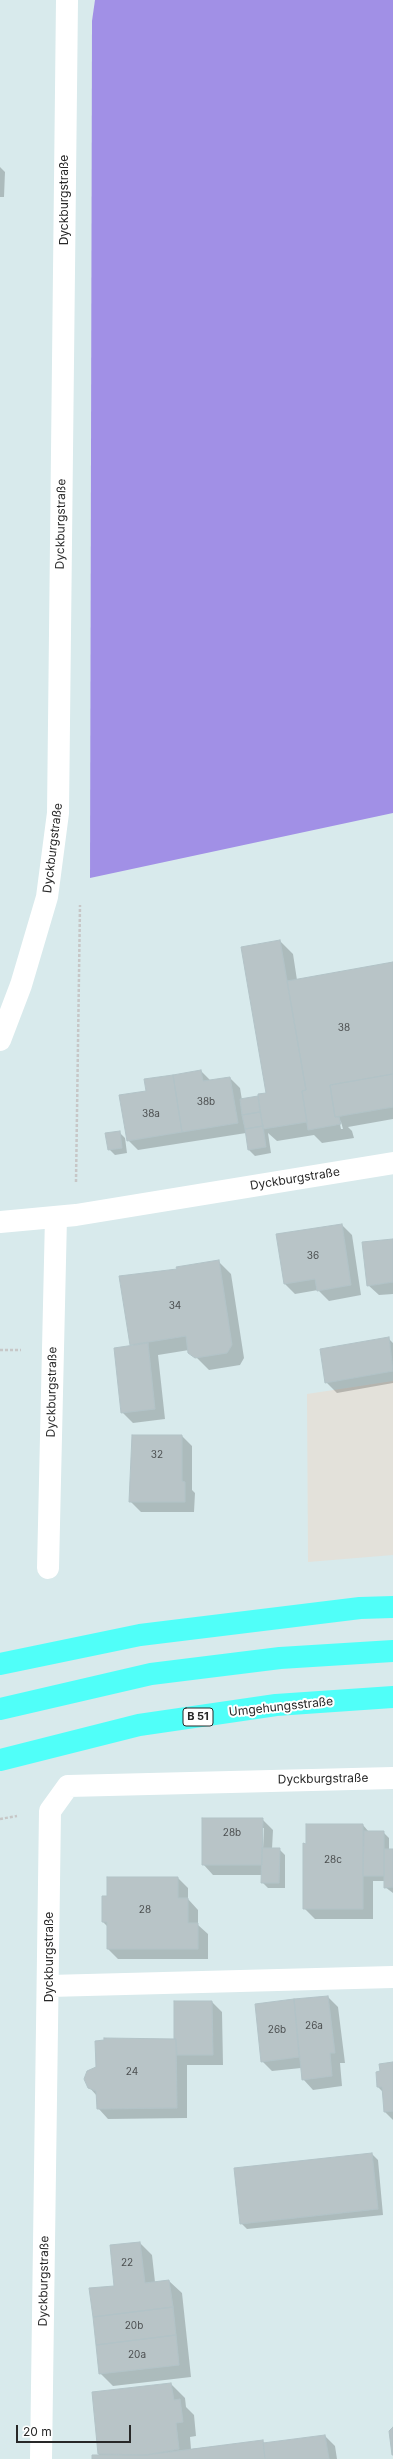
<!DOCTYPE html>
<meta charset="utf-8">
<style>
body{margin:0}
#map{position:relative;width:393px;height:2459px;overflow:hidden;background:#d8eaec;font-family:Inter,sans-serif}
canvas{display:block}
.scale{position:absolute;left:16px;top:2425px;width:115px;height:18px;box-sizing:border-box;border:2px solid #282828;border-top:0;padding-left:5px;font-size:12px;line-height:14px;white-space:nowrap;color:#282828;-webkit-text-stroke:3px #fff;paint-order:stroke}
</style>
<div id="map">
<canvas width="393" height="2459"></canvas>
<div class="scale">20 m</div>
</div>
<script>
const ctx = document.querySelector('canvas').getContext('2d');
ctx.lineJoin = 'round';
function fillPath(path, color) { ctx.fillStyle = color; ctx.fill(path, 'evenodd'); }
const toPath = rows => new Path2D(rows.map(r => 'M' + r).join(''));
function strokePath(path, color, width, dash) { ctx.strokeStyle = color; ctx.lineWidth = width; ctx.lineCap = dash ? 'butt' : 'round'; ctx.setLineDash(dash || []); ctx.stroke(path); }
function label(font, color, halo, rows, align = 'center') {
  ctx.font = font + ' Inter,sans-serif'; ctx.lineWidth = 4; ctx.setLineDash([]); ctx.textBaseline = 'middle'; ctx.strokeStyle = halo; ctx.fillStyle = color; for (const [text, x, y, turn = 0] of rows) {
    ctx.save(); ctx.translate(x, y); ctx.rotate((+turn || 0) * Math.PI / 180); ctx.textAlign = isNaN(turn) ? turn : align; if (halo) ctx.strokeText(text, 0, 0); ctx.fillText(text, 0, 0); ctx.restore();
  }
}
fillPath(toPath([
 [393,1381,393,1555,308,1562,307,1394]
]), '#e3e1da');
fillPath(toPath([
 [95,0,393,0,393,813,90,878,92,21]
]), '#a190e6');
fillPath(toPath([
 [0,167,5,172,4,197,0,197],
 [280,941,293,954,297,980,393,964,393,1119,348,1127,352,1131,354,1138,322,1143,314,1135,277,1141,268,1133,271,1153,255,1156,249,1150,246,1133,138,1150,128,1140,147,1091,201,1071,211,1081,230,1078,240,1088,242,1100,258,1097,259,1099,267,1094],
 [339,1119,341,1122,343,1129,341,1129],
 [119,1132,125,1138,127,1153,115,1155,109,1149],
 [342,1225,352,1235,361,1295,329,1301,318,1290,295,1294,285,1284,278,1234],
 [393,1240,393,1294,379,1295,368,1285],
 [218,1261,231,1274,244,1358,240,1365,209,1370,189,1350,158,1355,165,1419,133,1423,122,1412,133,1346,120,1277,178,1270],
 [388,1338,393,1343,393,1383,337,1393,326,1382],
 [182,1436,192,1446,192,1490,195,1493,194,1512,141,1512,130,1501],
 [262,1819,273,1830,272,1849,279,1849,285,1855,285,1888,268,1888,262,1882,262,1875,213,1875,203,1864],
 [262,1828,264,1828,263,1849,261,1849],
 [307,1825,363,1825,369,1832,383,1832,389,1838,389,1850,393,1850,393,1893,385,1887,385,1881,373,1881,373,1919,315,1919,304,1908],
 [178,1878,188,1888,188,1899,198,1910,198,1925,208,1934,208,1959,118,1959,108,1949,108,1927,103,1922],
 [328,1997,338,2007,345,2063,340,2063,342,2086,313,2090,303,2079,301,2068,272,2071,262,2061,256,2004],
 [175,2002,212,2002,222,2012,223,2065,187,2065,187,2118,108,2119,98,2108,97,2096,89,2087,175,2040],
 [393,2063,393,2120,385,2112,383,2092,378,2087],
 [372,2154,378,2160,383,2215,247,2229,241,2223],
 [140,2243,152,2255,155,2282,169,2281,182,2293,191,2377,113,2386,100,2373,115,2287],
 [171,2384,185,2398,186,2407,194,2415,196,2436,190,2437,191,2449,262,2441,266,2444,325,2436,335,2446,337,2459,93,2459,99,2455,93,2393]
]), '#0003');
const building = toPath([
 [280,940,306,1090,302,1091,307,1122,263,1129,258,1094,266,1093,241,947,280,940],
 [393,962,393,1074,330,1085,335,1117,339,1117,341,1124,308,1130,302,1091,306,1090,287,981,393,962],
 [201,1070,203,1081,230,1077,238,1123,182,1132,173,1075,201,1070],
 [393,1074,393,1107,335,1117,330,1085,393,1074],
 [173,1075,182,1132,127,1141,119,1095,146,1091,144,1079,173,1075],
 [258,1096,260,1112,242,1115,240,1099,258,1096],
 [260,1112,263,1126,245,1129,242,1115,260,1112],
 [263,1126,266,1147,248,1150,245,1129,263,1126],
 [120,1131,122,1148,108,1150,105,1133,120,1131],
 [342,1224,351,1285,317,1291,315,1279,284,1284,276,1234,342,1224],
 [393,1239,393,1282,367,1286,362,1242,393,1239],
 [219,1260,232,1345,227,1353,195,1358,188,1353,186,1336,130,1345,119,1276,177,1269,176,1267,219,1260],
 [389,1337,393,1371,325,1383,320,1349,389,1337],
 [148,1343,155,1409,121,1413,114,1348,148,1343],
 [132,1435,182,1435,182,1481,185,1482,185,1502,129,1502,132,1435],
 [202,1818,263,1818,262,1865,202,1865,202,1818],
 [306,1824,363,1824,363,1909,303,1909,303,1843,306,1844,306,1824],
 [364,1831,384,1831,384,1876,363,1876,364,1831],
 [262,1848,280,1848,279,1883,261,1883,262,1848],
 [384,1849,393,1849,393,1887,384,1888,384,1849],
 [107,1877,178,1877,178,1898,188,1898,188,1923,198,1923,198,1949,107,1949,107,1922,102,1922,102,1896,107,1896,107,1877],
 [328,1996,335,2053,330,2053,332,2076,302,2080,294,1999,328,1996],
 [294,1999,299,2057,261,2062,255,2004,294,1999],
 [174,2001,212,2001,213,2055,177,2055,176,2039,174,2039,174,2001],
 [104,2038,176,2039,177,2108,97,2109,96,2091,88,2088,84,2079,87,2071,96,2067,95,2041,104,2040,104,2038],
 [393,2062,393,2111,384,2112,382,2087,377,2087,376,2072,380,2071,379,2064,393,2062],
 [372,2153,378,2209,240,2224,234,2168,372,2153],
 [140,2242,145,2283,169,2280,173,2307,93,2317,89,2288,114,2286,110,2245,140,2242],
 [173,2307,176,2335,96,2345,93,2317,173,2307],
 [176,2335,179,2365,99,2374,96,2345,176,2335],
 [171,2383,174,2400,180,2399,183,2422,176,2423,179,2449,146,2455,98,2454,92,2392,171,2383],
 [393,2427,393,2455,392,2455,389,2431,393,2427],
 [325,2435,329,2459,265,2459,263,2443,325,2435],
 [263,2440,265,2459,92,2459,92,2455,146,2455,263,2440]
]);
fillPath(building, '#b8c4c7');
strokePath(building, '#b2c3c7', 1);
strokePath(toPath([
 [76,1182,80,905],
 [0,1350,21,1350],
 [0,1819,17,1816]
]), '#c7c7c7', 2.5, [3, 2]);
strokePath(toPath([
 [0,1040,21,985,47,897,58,813,67,0],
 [0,1222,76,1215,393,1163],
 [48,1568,56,1217],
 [49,1986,393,1977],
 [41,2459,50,1811,68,1786,393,1778]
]), '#fff', 22);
strokePath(toPath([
 [0,1664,140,1635,360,1608,393,1607],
 [0,1709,151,1674,280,1658,393,1651],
 [0,1760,139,1725,276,1705,393,1697]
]), '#50fff9', 22);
label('10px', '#4c4f50', null, [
 ["38",344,1028],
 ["38b",206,1102],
 ["38a",151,1114],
 ["36",313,1256],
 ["34",175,1306],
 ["32",157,1455],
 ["28b",232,1833],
 ["28c",333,1860],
 ["28",145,1910],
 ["26a",314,2026],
 ["26b",277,2030],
 ["24",132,2072],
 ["22",127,2263],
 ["20b",134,2326],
 ["20a",137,2355]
]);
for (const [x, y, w] of [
 [198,1717,30]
]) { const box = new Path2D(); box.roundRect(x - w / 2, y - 9, w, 18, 3); ctx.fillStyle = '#fff'; ctx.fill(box); strokePath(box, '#282828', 1); }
label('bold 11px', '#282828', null, [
 ["B 51",198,1717]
]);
label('12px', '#282828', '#fff', [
 ["Dyckburgstraße",64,200,-90],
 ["Dyckburgstraße",61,524,-89],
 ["Dyckburgstraße",53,848,-83],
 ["Dyckburgstraße",295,1179,-9],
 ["Dyckburgstraße",52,1392,-89],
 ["Umgehungsstraße",281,1707,-6],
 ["Dyckburgstraße",323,1779,-1],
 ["Dyckburgstraße",49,1957,-90],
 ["Dyckburgstraße",44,2281,-89]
]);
</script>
